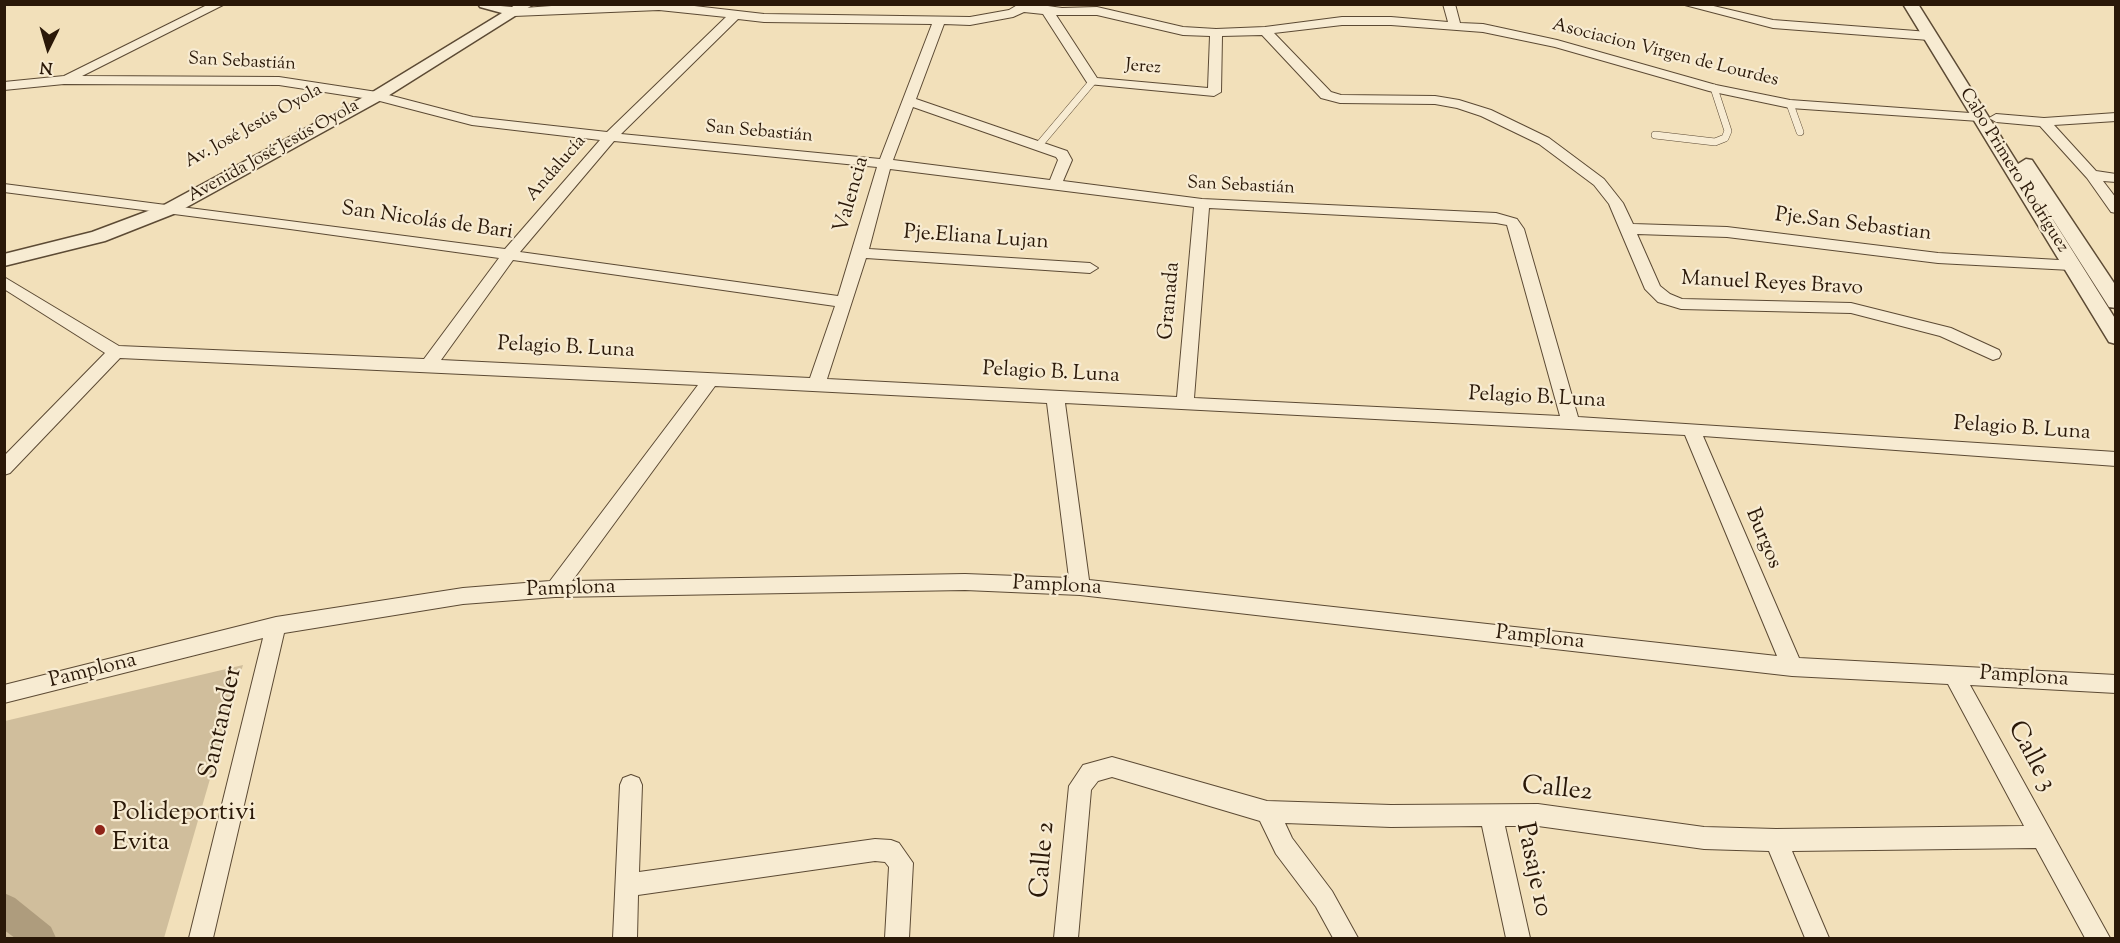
<!DOCTYPE html>
<meta charset="utf-8">
<style>
body{margin:0}
#map{position:relative;width:2120px;height:943px;overflow:hidden;background:#f2e0ba;font-family:"Sorts Mill Goudy",serif}
canvas{display:block}
.frame{position:absolute;inset:0;border:6px solid #2a1808;pointer-events:none}
.north{position:absolute;left:18px;top:18px;width:60px;height:60px;-webkit-text-stroke:4px #f7ebd2;paint-order:stroke;rotate:185deg;font-size:16px;font-weight:700;line-height:24px;text-align:center;color:#2a1808}
.north::after{content:'';display:block;margin:auto;width:21px;height:27px;background:#2a1808;clip-path:polygon(50% 0,100% 100%,50% 72%,0 100%)}
</style>
<div id="map">
<canvas width="2120" height="943"></canvas>
<div class="frame"></div>
<div class="north">N</div>
</div>
<script>
const ctx = document.querySelector('canvas').getContext('2d');
ctx.lineJoin = 'round';
function fillPath(path, color) { ctx.fillStyle = color; ctx.fill(path, 'evenodd'); }
const toPath = rows => new Path2D(rows.map(r => 'M' + r).join(''));
function strokePath(path, color, width, dash) { ctx.strokeStyle = color; ctx.lineWidth = width; ctx.lineCap = dash ? 'butt' : 'round'; ctx.setLineDash(dash || []); ctx.stroke(path); }
function label(font, color, halo, rows, align = 'center') {
  ctx.font = font + ' "Sorts Mill Goudy",serif'; ctx.lineWidth = 4.5; ctx.setLineDash([]); ctx.textBaseline = 'middle'; ctx.strokeStyle = halo; ctx.fillStyle = color; for (const [text, x, y, turn = 0] of rows) {
    ctx.save(); ctx.translate(x, y); ctx.rotate((+turn || 0) * Math.PI / 180); ctx.textAlign = isNaN(turn) ? turn : align; if (halo) ctx.strokeText(text, 0, 0); ctx.fillText(text, 0, 0); ctx.restore();
  }
}
fillPath(toPath([
 [243,665,164,938,5,938,5,721]
]), '#d0be9c');
fillPath(toPath([
 [4,893,15,898,51,927,56,938,15,938,4,930,4,893]
]), '#ae9c7d');
const service = toPath([
 [1790,104,1800,132],
 [1655,135,1715,142,1725,138,1728,131,1714,88],
 [1039,145,1093,81]
]);
const minor = toPath([
 [209,4,225,4,82,76,279,77,377,92,473,117,607,132,726,17,659,10,514,16,510,15,510,9,579,4,677,4,764,14,970,17,1009,10,1019,4,1034,4,1062,8,1097,7,1183,27,1216,29,1265,27,1342,17,1391,17,1448,22,1443,4,1455,4,1460,23,1483,24,1557,40,1716,85,1790,100,1984,114,1986,117,1979,121,1790,108,1709,91,1555,47,1483,32,1391,25,1342,25,1274,33,1331,92,1341,95,1435,96,1459,100,1491,110,1549,138,1604,179,1623,203,1633,224,1727,227,1938,253,2076,261,2079,265,2071,270,1938,263,1727,237,1637,234,1660,286,1670,294,1682,299,1851,303,1951,328,1999,350,2001,354,1999,358,1993,360,1940,336,1851,313,1681,309,1658,302,1645,289,1609,204,1594,185,1539,144,1481,116,1457,108,1435,104,1340,103,1321,98,1262,35,1222,36,1221,92,1214,96,1088,84,1043,14,1024,12,1013,17,970,25,944,24,916,99,1067,151,1072,160,1063,181,1202,199,1496,213,1517,219,1524,229,1578,417,2116,452,2116,466,1703,436,1799,658,2116,675,2116,693,1970,685,2110,938,2085,938,2036,848,1792,851,1829,938,1805,938,1769,851,1704,849,1538,826,1505,826,1530,938,1506,938,1482,826,1391,827,1285,823,1292,838,1332,891,1358,938,1333,938,1316,907,1276,854,1260,821,1112,777,1098,781,1091,790,1078,938,1054,938,1069,786,1083,765,1112,757,1267,801,1391,805,1538,804,1704,827,1776,829,2024,826,1948,684,1792,676,1080,595,965,590,555,597,463,604,284,633,213,938,189,938,263,638,4,703,4,685,276,617,463,588,550,581,698,385,120,358,10,473,4,475,4,456,105,353,4,289,4,277,119,346,424,359,499,258,290,229,4,192,4,184,505,249,600,140,472,125,376,100,279,85,64,84,4,90,4,82,64,76,209,4],
 [1056,15,1097,15,1183,35,1210,36,1208,88,1097,78,1056,15],
 [738,19,764,22,932,24,880,159,621,134,738,19],
 [913,107,1056,157,1058,160,1050,180,893,160,913,107],
 [614,141,877,167,838,296,520,252,614,141],
 [890,169,1194,207,1177,397,827,379,866,258,1090,273,1098,268,1090,263,869,249,890,169],
 [1209,208,1496,223,1507,225,1560,416,1194,398,1209,208],
 [513,260,835,306,810,378,441,360,513,260],
 [715,386,1047,403,1069,578,965,574,572,581,715,386],
 [1065,403,1685,435,1777,656,1089,580,1065,403],
 [1681,4,1705,4,1773,20,1929,32,1935,36,1929,40,1773,28,1681,4],
 [2116,113,2116,121,2054,125,2096,171,2116,174,2116,182,2103,181,2116,198,2116,213,2111,212,2087,178,2040,126,1996,122,1989,118,1996,114,2044,118,2116,113],
 [631,775,639,778,642,785,639,872,875,839,891,840,899,843,913,863,909,938,885,938,889,867,885,862,875,861,638,895,637,938,613,938,620,785,623,778,631,775]
]);
const tertiary = toPath([
 [478,4,512,7,516,4,534,4,383,99,176,213,105,241,4,266,4,254,92,232,164,205,371,93,502,13,480,7,478,4],
 [1903,4,1918,4,2018,164,2026,159,2032,160,2116,286,2116,308,2109,307,2038,196,2116,320,2116,344,2109,342,1903,4]
]);
strokePath(service, '#5c4a34', 8);
strokePath(minor, '#5c4a34', 2);
strokePath(tertiary, '#5c4a34', 3);
strokePath(service, '#f7ebd2', 7);
fillPath(minor, '#f7ebd2');
fillPath(tertiary, '#f7ebd2');
for (const [x, y, r, color] of [
 [100,830,6,"#8f2418"]
]) { const dot = new Path2D(); dot.arc(x, y, r, 0, 2 * Math.PI); ctx.fillStyle = color; ctx.fill(dot); strokePath(dot, '#f7ebd2', 2); }
label('18px', '#2a1808', '#f7ebd2', [
 ["Asociacion Virgen de Lourdes",1665,54,14],
 ["San Sebastián",242,63,3],
 ["Jerez",1143,68,5],
 ["Av. José Jesús Oyola",254,127,-29],
 ["San Sebastián",759,133,5],
 ["Avenida José Jesús Oyola",274,152,-29],
 ["Andalucía",557,169,-49],
 ["Cabo Primero Rodríguez",2013,171,58],
 ["San Sebastián",1241,187,3]
]);
label('21px', '#2a1808', '#f7ebd2', [
 ["Valencia",853,195,-74],
 ["San Nicolás de Bari",427,222,8],
 ["Pje.San Sebastian",1853,226,7],
 ["Pje.Eliana Lujan",976,239,4],
 ["Manuel Reyes Bravo",1772,285,3],
 ["Granada",1171,301,-85],
 ["Pelagio B. Luna",566,349,3],
 ["Pelagio B. Luna",1051,374,3],
 ["Pelagio B. Luna",1537,399,3],
 ["Pelagio B. Luna",2022,430,4],
 ["Burgos",1762,539,67],
 ["Pamplona",1057,587,3],
 ["Pamplona",571,590,-2],
 ["Pamplona",1540,639,6],
 ["Pamplona",93,672,-14],
 ["Pamplona",2024,678,4]
]);
label('26px', '#2a1808', '#f7ebd2', [
 ["Santander",223,723,-77],
 ["Calle 3",2030,757,62],
 ["Calle2",1557,791,6],
 ["Calle 2",1045,860,-85],
 ["Pasaje 10",1532,870,78]
]);
label('26px', '#2a1808', '#f7ebd2', [
 ["Polideportivi",112,815],
 ["Evita",112,845]
], 'left');
</script>
